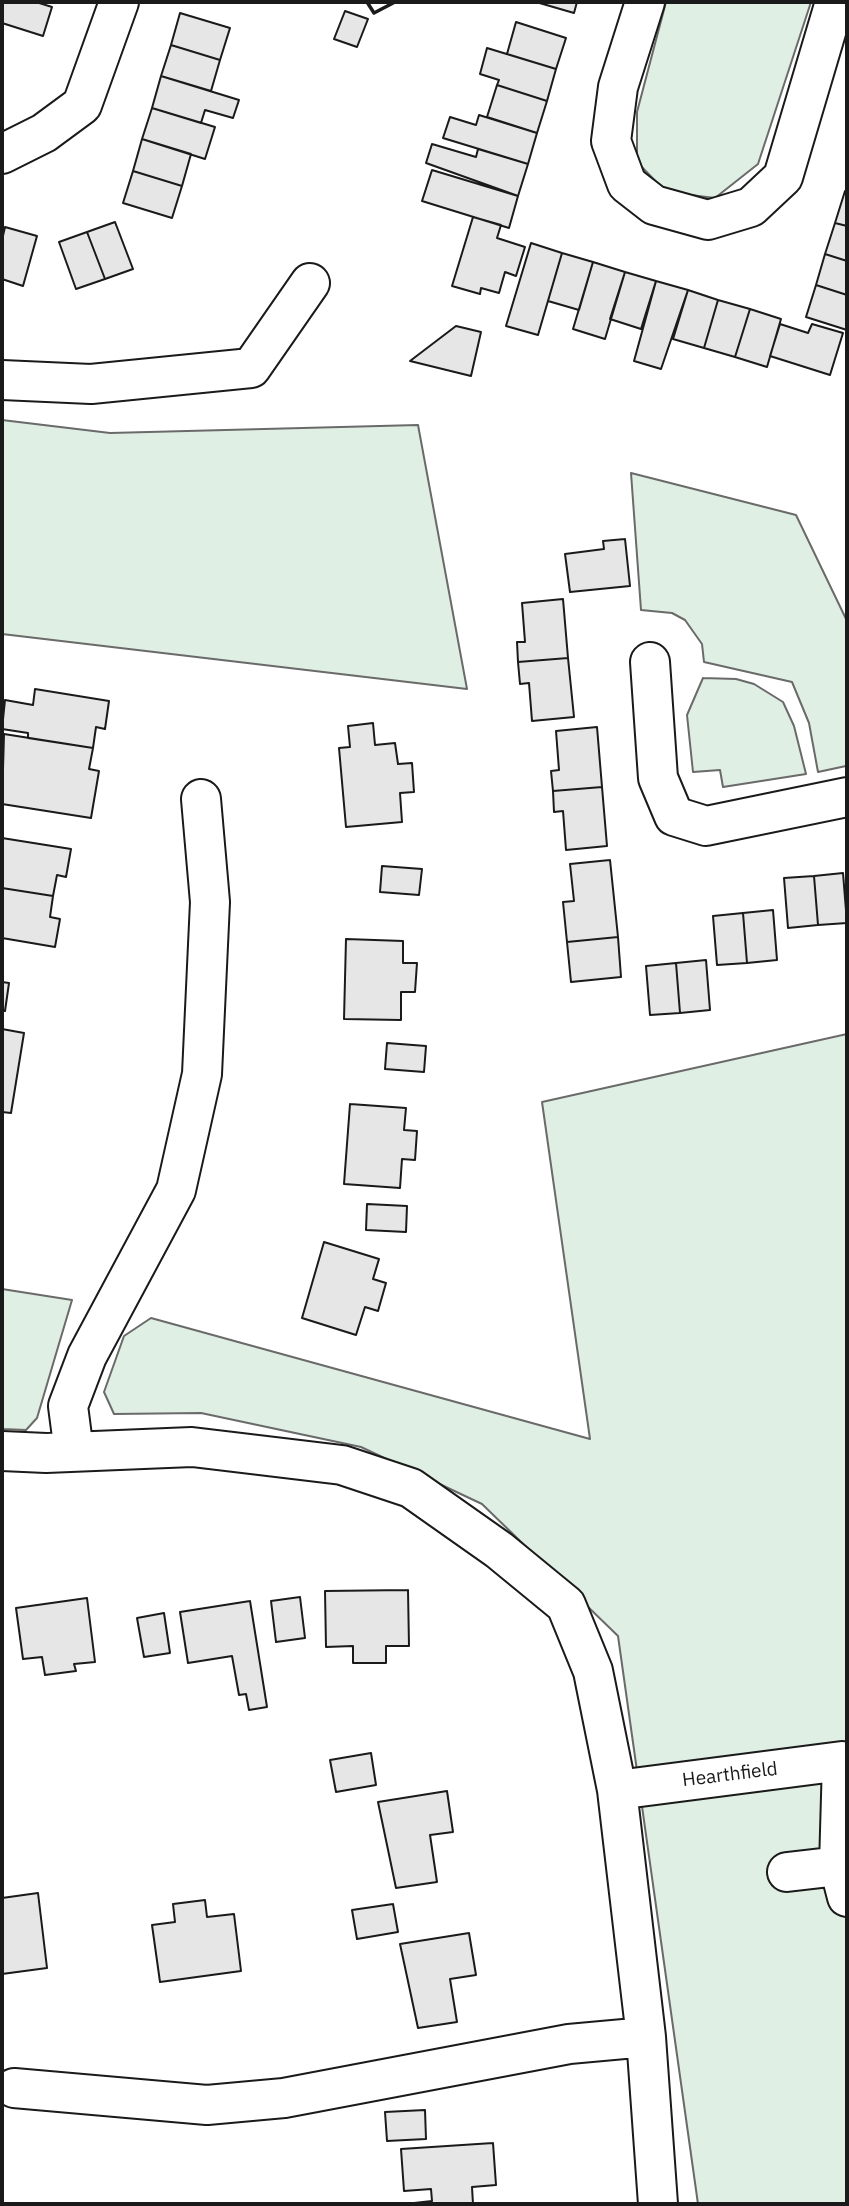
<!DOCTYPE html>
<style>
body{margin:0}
#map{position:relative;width:849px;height:2206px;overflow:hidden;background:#fff;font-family:"IBM Plex Sans",sans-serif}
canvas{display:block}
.frame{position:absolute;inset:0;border:4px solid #1a1a1a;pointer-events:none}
</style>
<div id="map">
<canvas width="849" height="2206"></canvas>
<div class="frame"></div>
</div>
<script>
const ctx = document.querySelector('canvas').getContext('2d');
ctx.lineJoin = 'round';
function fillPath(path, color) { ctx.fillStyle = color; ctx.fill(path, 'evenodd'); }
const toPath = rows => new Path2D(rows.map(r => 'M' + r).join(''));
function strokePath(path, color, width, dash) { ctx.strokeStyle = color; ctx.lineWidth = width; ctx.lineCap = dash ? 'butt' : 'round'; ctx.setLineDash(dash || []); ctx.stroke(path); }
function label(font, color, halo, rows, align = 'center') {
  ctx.font = font + ' "IBM Plex Sans",sans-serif'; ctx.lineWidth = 5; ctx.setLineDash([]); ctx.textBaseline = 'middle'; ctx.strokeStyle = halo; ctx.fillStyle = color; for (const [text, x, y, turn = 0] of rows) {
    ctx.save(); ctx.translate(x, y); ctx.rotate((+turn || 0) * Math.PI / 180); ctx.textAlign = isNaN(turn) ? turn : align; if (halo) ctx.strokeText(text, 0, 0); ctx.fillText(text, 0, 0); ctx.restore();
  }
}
const green = toPath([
 [666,2,811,2,758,164,715,198,666,192,637,162,637,112,666,2],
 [2,420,110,433,418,425,467,689,2,634,2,420],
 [631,473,796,515,847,621,846,766,818,772,809,723,792,682,704,662,702,644,685,620,672,613,641,610,631,473],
 [703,678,736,679,754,684,783,702,794,726,806,774,723,787,720,770,693,772,687,715,703,678],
 [847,1034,847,2204,698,2204,618,1636,482,1504,361,1447,201,1413,114,1414,104,1392,124,1336,151,1318,590,1439,542,1102,847,1034],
 [2,1289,72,1300,37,1418,26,1430,2,1429,2,1289]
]);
fillPath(green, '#e0efe3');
strokePath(green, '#6a6a6a', 2);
const building = toPath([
 [2,2,36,2,52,7,43,36,2,23,2,2],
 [536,2,577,2,574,13,536,2],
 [345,11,368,19,357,47,334,39,345,11],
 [180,13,230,28,220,60,171,45,180,13],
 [516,22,566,38,556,69,507,54,516,22],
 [171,45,220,60,211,91,161,76,171,45],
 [487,48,556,69,547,101,497,85,499,80,480,74,487,48],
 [161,76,239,100,233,118,205,110,201,123,152,108,161,76],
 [497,85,547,101,537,133,487,117,497,85],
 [152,108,215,127,205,159,142,139,152,108],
 [479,115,537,133,528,164,443,138,450,117,476,125,479,115],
 [142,139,191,154,182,186,133,171,142,139],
 [432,144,476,157,478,149,528,164,518,196,426,163,432,144],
 [432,170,518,196,509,228,422,201,432,170],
 [133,171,182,186,172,218,123,203,133,171],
 [845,191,847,192,847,226,835,223,845,191],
 [473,217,501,225,497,238,525,247,516,276,505,272,499,293,481,288,480,294,452,286,473,217],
 [115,222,133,269,105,279,87,232,115,222],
 [835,223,847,226,847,261,825,254,835,223],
 [5,227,37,236,23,286,2,279,2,240,5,227],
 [87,232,105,279,76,289,59,242,87,232],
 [531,243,562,253,538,335,506,326,531,243],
 [562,253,593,262,579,310,548,301,562,253],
 [825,254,847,261,847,295,816,285,825,254],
 [593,262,625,272,605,339,573,329,593,262],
 [625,272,656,281,641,329,610,319,625,272],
 [656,281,688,290,661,369,634,361,656,281],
 [816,285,847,295,847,330,806,317,816,285],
 [688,290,718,300,704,348,673,339,688,290],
 [718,300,750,309,735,357,704,348,718,300],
 [750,309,781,319,767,367,735,357,750,309],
 [780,324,808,333,812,324,843,333,830,375,770,356,780,324],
 [456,326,481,332,471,376,410,361,456,326],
 [625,539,630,586,570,592,565,554,604,549,603,541,625,539],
 [563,599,568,658,518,662,517,642,525,642,522,603,563,599],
 [568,658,574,717,532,721,529,683,520,684,518,662,568,658],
 [35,689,109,701,105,729,96,727,93,748,28,738,28,733,2,729,5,700,33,705,35,689],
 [373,723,375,745,395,743,398,764,412,763,414,792,400,793,402,822,346,827,339,748,350,747,348,726,373,723],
 [597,727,602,787,553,791,551,771,559,770,556,731,597,727],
 [4,734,93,748,89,769,99,771,91,818,2,804,4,734],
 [602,787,607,846,566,850,563,811,554,812,553,791,602,787],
 [2,838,71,849,66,877,57,875,53,896,2,888,2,838],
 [610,860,618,937,567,942,563,902,574,901,570,864,610,860],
 [382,866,422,869,419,895,380,892,382,866],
 [843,873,847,923,818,925,814,876,843,873],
 [814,876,818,925,788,928,784,878,814,876],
 [2,888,53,896,50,917,60,919,55,947,2,938,2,888],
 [773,910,777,960,747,963,743,913,773,910],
 [743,913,747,963,717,965,713,916,743,913],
 [618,937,621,977,571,982,567,942,618,937],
 [346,939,403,941,403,963,417,963,415,992,401,992,401,1020,344,1019,346,939],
 [706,960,710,1010,680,1013,676,963,706,960],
 [676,963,680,1013,650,1015,646,966,676,963],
 [2,982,9,983,5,1011,2,1010,2,982],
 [2,1029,24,1033,11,1113,2,1112,2,1029],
 [387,1043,426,1046,424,1072,385,1069,387,1043],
 [350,1104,406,1108,404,1130,417,1131,415,1160,402,1159,400,1188,344,1184,350,1104],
 [367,1204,407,1206,406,1232,366,1230,367,1204],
 [324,1242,379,1259,373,1279,386,1283,378,1311,365,1307,356,1335,302,1318,324,1242],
 [408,1590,409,1646,386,1646,386,1663,353,1663,353,1646,326,1647,325,1591,408,1590],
 [300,1597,305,1638,276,1642,271,1601,300,1597],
 [87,1598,95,1662,74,1664,76,1671,45,1675,42,1657,23,1659,16,1608,87,1598],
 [250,1601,267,1707,249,1710,246,1694,239,1695,232,1656,188,1663,180,1612,250,1601],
 [164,1613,170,1653,144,1657,137,1618,164,1613],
 [371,1753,376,1785,336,1792,330,1760,371,1753],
 [447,1791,453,1832,430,1835,437,1882,396,1888,378,1802,447,1791],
 [38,1893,47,1968,2,1974,2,1898,38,1893],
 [205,1900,207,1917,234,1914,241,1971,160,1982,152,1925,175,1922,173,1904,205,1900],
 [393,1904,398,1932,357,1939,352,1910,393,1904],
 [469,1933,476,1975,450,1979,457,2022,418,2028,400,1944,469,1933],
 [425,2110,426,2139,387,2141,385,2112,425,2110],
 [493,2143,496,2185,472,2187,473,2204,405,2204,432,2201,431,2189,404,2191,401,2149,493,2143]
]);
fillPath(building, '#e6e6e6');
strokePath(building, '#1a1a1a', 2);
const minor = toPath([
 [645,2,618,87,611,141,627,184,654,205,708,220,751,207,783,177,835,2],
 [2,154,44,133,82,105,119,2],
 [2,380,91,384,251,368,310,283],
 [650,662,658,778,674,816,706,826,847,797],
 [2,1451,46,1453,192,1447,342,1465,411,1488,499,1550,566,1605,593,1671,617,1790,646,2037,658,2204],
 [74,1452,68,1406,87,1356,176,1190,202,1074,210,902,201,799],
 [617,1790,842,1761,839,1866,847,1897],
 [787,1872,839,1866],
 [14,2088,207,2105,284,2098,569,2044,646,2037]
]);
strokePath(minor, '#1a1a1a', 42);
strokePath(minor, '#fff', 38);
strokePath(toPath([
 [367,2,374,13,395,2]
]), '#1a1a1a', 3.5);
label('19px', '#1a1a1a', '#fff', [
 ["Hearthfield",730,1775,-7]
]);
</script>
